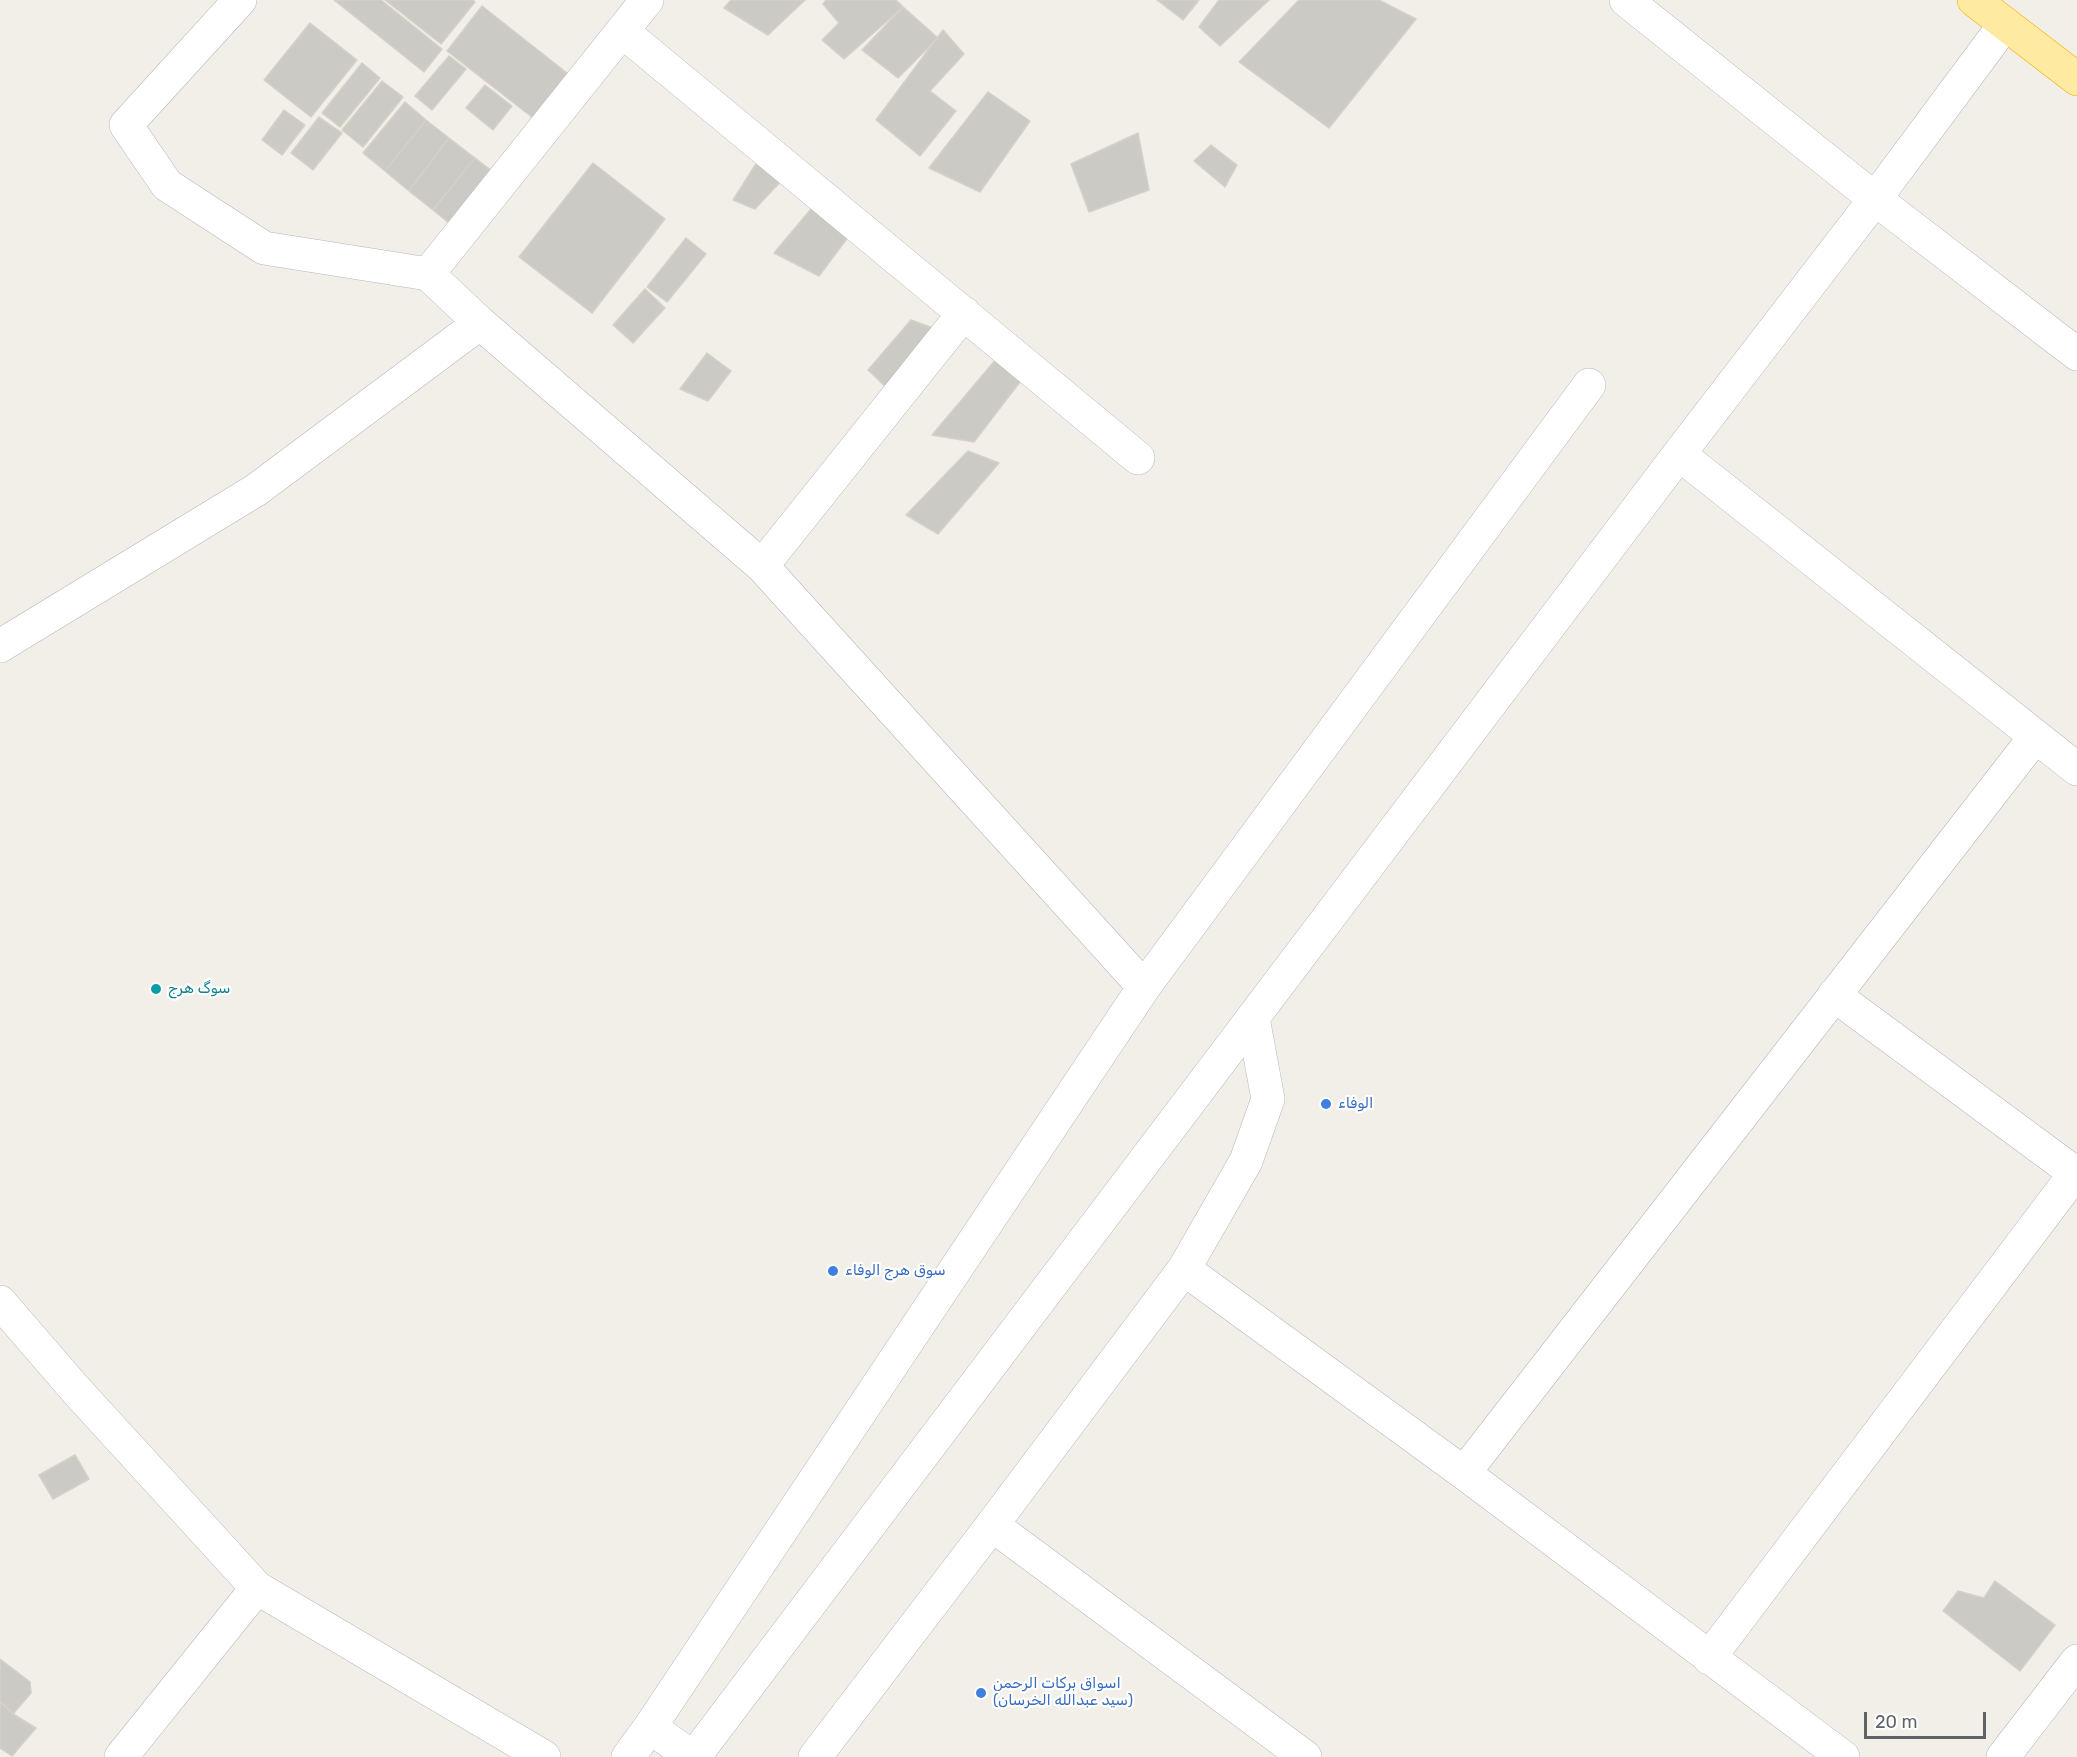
<!DOCTYPE html>
<meta charset="utf-8">
<style>
body{margin:0}
#map{position:relative;width:2077px;height:1757px;overflow:hidden;background:#f1efe8;font-family:Rubik,sans-serif}
canvas{display:block}
.scale{position:absolute;left:1864px;top:1712px;width:122px;height:27px;box-sizing:border-box;border:3px solid #5f6368;border-top:0;padding-left:8px;font-size:18px;line-height:21px;white-space:nowrap;color:#5f6368;-webkit-text-stroke:4px #fff;paint-order:stroke}
</style>
<div id="map">
<canvas width="2077" height="1757"></canvas>
<div class="scale">20 m</div>
</div>
<script>
const ctx = document.querySelector('canvas').getContext('2d');
ctx.lineJoin = 'round';
function fillPath(path, color) { ctx.fillStyle = color; ctx.fill(path, 'evenodd'); }
const toPath = rows => new Path2D(rows.map(r => 'M' + r).join(''));
function strokePath(path, color, width, dash) { ctx.strokeStyle = color; ctx.lineWidth = width; ctx.lineCap = dash ? 'butt' : 'round'; ctx.setLineDash(dash || []); ctx.stroke(path); }
function label(font, color, halo, rows, align = 'center') {
  ctx.font = font + ' Rubik,Cairo,sans-serif'; ctx.lineWidth = 4.5; ctx.setLineDash([]); ctx.textBaseline = 'middle'; ctx.strokeStyle = halo; ctx.fillStyle = color; for (const [text, x, y, turn = 0] of rows) {
    ctx.save(); ctx.translate(x, y); ctx.rotate((+turn || 0) * Math.PI / 180); ctx.textAlign = isNaN(turn) ? turn : align; if (halo) ctx.strokeText(text, 0, 0); ctx.fillText(text, 0, 0); ctx.restore();
  }
}
const building = toPath([
 [334,0,381,0,442,49,424,72,334,0],
 [385,0,473,0,475,2,441,44,385,0],
 [731,0,805,0,768,35,724,8,731,0],
 [826,0,896,0,903,7,844,59,822,40,839,23,823,4,826,0],
 [1157,0,1199,0,1183,20,1157,0],
 [1219,0,1269,0,1220,46,1199,27,1219,0],
 [1299,0,1379,0,1416,19,1329,128,1239,62,1299,0],
 [482,6,572,77,537,121,447,51,482,6],
 [903,7,938,38,898,78,862,50,903,7],
 [310,23,357,60,311,117,264,80,310,23],
 [943,30,964,54,930,91,956,111,920,156,876,120,943,30],
 [449,56,466,69,432,110,415,96,449,56],
 [362,63,380,78,340,127,322,113,362,63],
 [382,81,403,97,363,147,342,130,382,81],
 [485,85,512,106,493,130,466,108,485,85],
 [988,92,1030,121,980,192,929,168,988,92],
 [405,102,426,120,385,171,363,153,405,102],
 [284,110,305,125,282,155,262,140,284,110],
 [319,117,342,133,313,170,291,153,319,117],
 [426,120,449,138,409,191,385,171,426,120],
 [1138,133,1149,190,1089,212,1071,164,1138,133],
 [449,138,475,158,433,210,409,191,449,138],
 [1211,145,1237,165,1225,187,1194,161,1211,145],
 [475,158,496,174,455,228,433,210,475,158],
 [759,159,782,180,755,209,733,200,759,159],
 [593,163,665,219,592,313,519,257,593,163],
 [822,196,849,236,819,276,774,253,822,196],
 [686,238,706,254,667,302,647,287,686,238],
 [645,289,665,308,633,343,613,325,645,289],
 [911,320,936,329,889,390,868,370,911,320],
 [707,353,731,371,708,401,680,389,707,353],
 [997,358,1023,378,974,442,932,435,997,358],
 [968,451,999,463,938,534,906,515,968,451],
 [75,1455,89,1479,53,1499,39,1475,75,1455],
 [1995,1581,2055,1625,2020,1671,1943,1611,1958,1591,1984,1598,1995,1581],
 [0,1659,30,1682,31,1693,13,1714,0,1702,0,1659],
 [0,1701,13,1714,36,1728,12,1756,0,1748,0,1701]
]);
fillPath(building, '#cccac5');
strokePath(building, '#d6d1c6', 1.5);
const minor = toPath([
 [240,0,126,125,167,185,264,248,428,274,480,323,762,566,1144,987],
 [1626,0,1875,199,2077,354],
 [622,31,1138,458],
 [428,274,647,0],
 [1679,454,2077,769],
 [762,566,964,313],
 [0,646,256,490,480,323],
 [1834,995,2075,1173],
 [1184,1269,1464,1473,1843,1757],
 [0,1302,76,1390,257,1588,544,1757],
 [1464,1473,2035,737],
 [992,1525,1305,1757],
 [1709,1658,2077,1171],
 [650,1727,692,1757],
 [121,1757,257,1588],
 [628,1757,650,1727,1144,987,1589,385],
 [694,1757,1679,454,1875,199,2005,24],
 [815,1757,992,1525,1184,1269,1246,1161,1268,1099,1253,1018],
 [2003,1757,2077,1661]
]);
const trunk = toPath([
 [1974,0,2077,79]
]);
strokePath(minor, '#b5b8bc', 34);
strokePath(trunk, '#f9ab00', 34);
strokePath(minor, '#fff', 33);
strokePath(trunk, '#feeaa1', 33);
for (const [x, y, r, color] of [
 [156,989,6,"#0f9aa8"],
 [1326,1104,6,"#3f7fe0"],
 [833,1271,6,"#3f7fe0"],
 [981,1693,6,"#3f7fe0"]
]) { const dot = new Path2D(); dot.arc(x, y, r, 0, 2 * Math.PI); ctx.fillStyle = color; ctx.fill(dot); strokePath(dot, '#fff', 2); }
label('15px', '#0d838f', '#fff', [
 ["سوگ هرج",168,989]
], 'left');
label('15px', '#366cbe', '#fff', [
 ["الوفاء",1338,1104],
 ["سوق هرج الوفاء",845,1271],
 ["اسواق بركات الرحمن",993,1684],
 ["(سيد عبدالله الخرسان)",993,1701]
], 'left');
</script>
